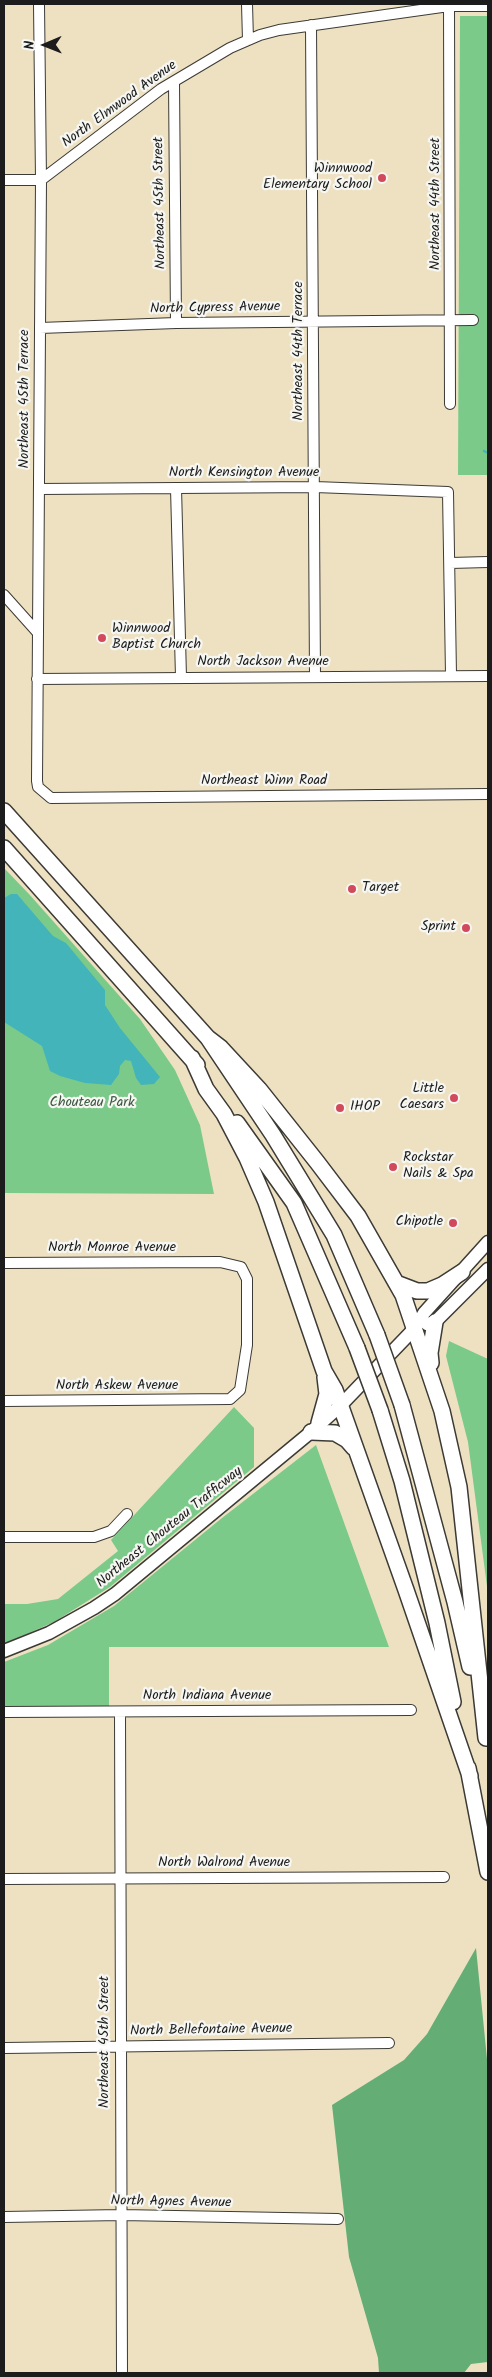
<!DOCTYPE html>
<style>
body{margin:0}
#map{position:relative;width:492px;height:2377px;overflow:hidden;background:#eee1c2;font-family:Kalam,sans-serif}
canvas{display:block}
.frame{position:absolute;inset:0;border:5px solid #1c1c1c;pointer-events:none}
.north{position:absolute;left:20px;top:20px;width:50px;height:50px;-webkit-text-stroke:4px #f6f6f2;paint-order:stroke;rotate:269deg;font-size:14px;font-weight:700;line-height:20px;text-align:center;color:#1c1c1c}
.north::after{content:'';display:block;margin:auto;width:18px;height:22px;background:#1c1c1c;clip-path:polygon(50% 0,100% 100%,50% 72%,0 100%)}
</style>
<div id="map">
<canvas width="492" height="2377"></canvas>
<div class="frame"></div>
<div class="north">N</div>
</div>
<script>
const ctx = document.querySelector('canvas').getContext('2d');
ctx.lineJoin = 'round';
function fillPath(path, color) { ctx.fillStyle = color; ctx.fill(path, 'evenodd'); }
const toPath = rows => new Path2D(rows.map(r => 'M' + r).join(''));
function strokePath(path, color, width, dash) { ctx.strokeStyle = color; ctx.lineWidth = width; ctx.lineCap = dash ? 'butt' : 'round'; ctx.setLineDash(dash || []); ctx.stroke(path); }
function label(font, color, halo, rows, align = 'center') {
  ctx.font = font + ' Kalam,sans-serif'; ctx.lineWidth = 4.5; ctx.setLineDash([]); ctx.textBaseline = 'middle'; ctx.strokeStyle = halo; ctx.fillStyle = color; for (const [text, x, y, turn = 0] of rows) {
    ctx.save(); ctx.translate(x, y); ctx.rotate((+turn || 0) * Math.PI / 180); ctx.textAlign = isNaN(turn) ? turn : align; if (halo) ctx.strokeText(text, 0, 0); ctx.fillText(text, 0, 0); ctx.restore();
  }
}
fillPath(toPath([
 [460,16,488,16,488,475,458,475],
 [4,868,29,894,140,1019,175,1070,200,1125,214,1194,4,1193],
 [449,1341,488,1359,488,1594,468,1442,446,1356],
 [234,1407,254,1428,254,1467,110,1587,54,1622,4,1644,4,1604,27,1604,58,1599,118,1551,111,1540],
 [316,1445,389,1647,109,1647,109,1707,4,1708,4,1662,48,1645,114,1606,222,1518]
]), '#7bca8a');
fillPath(toPath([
 [476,1948,488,2069,488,2362,471,2364,464,2373,379,2373,378,2358,349,2257,332,2105,404,2060,427,2034]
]), '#64ae76');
fillPath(toPath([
 [11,894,17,894,53,936,66,943,105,990,105,1005,120,1028,160,1077,154,1084,141,1085,136,1078,131,1061,125,1060,120,1066,119,1074,111,1085,85,1083,60,1076,50,1071,42,1046,4,1022,4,898]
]), '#44b4bb');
strokePath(toPath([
 [484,451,488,453]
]), '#44b4bb', 2.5);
const minor = toPath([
 [39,4,41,180,37,781,38,787,51,798,488,794],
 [247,4,248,40],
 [449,4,450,404],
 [311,25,315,676],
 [174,82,176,323],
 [4,180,41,180,161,89,230,48,260,35,279,30,449,6,488,6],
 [40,328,176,323,473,320],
 [176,488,181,677],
 [40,489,315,487,448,492,451,675],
 [450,563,488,562],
 [4,595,38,633],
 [37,679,488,676],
 [4,1263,220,1262,241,1267,247,1279,247,1345,240,1390,230,1399,4,1401],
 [4,1537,94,1537,111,1531,127,1514],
 [4,1712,411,1710],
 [120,1712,122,2373],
 [4,1879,444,1877],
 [4,2048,389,2043],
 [4,2217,121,2215,338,2219]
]);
const major = toPath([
 [427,1324,435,1322,488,1269],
 [4,1651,49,1633,94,1608,115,1594,311,1432,340,1406,415,1328,424,1313,488,1242]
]);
const highway = toPath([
 [4,811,208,1038,273,1135,334,1235,377,1335],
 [4,848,197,1065],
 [208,1038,221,1048,259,1089,317,1162,358,1216,403,1295,442,1411,459,1487,486,1738],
 [192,1058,206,1089,224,1114,247,1158,266,1202,324,1371,335,1390,406,1590,470,1776],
 [237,1123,294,1203,357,1348],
 [396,1283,417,1291,428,1291,442,1285,462,1272],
 [431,1363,430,1353,435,1322],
 [402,1405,455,1602,470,1667],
 [380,1410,402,1481,437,1623,453,1702],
 [319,1423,327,1394,325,1377],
 [311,1432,335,1433,347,1440,354,1448],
 [468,1768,488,1872]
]);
strokePath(minor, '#3c3a35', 12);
strokePath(major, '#3c3a35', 15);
strokePath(highway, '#3c3a35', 18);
strokePath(minor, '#fff', 10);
strokePath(major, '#fff', 12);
strokePath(highway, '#fff', 15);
const highwayBridge = toPath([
 [377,1335,402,1405],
 [357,1348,380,1410]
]);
strokePath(highwayBridge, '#3c3a35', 18, []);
strokePath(highwayBridge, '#fff', 15);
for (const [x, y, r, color] of [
 [382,178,5,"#d1495b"],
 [102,638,5,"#d1495b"],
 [352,889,5,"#d1495b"],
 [466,928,5,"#d1495b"],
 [454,1098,5,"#d1495b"],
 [340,1108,5,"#d1495b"],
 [393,1167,5,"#d1495b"],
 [453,1223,5,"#d1495b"]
]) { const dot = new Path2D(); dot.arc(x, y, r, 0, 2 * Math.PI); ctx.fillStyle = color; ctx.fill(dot); strokePath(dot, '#f6f6f2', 2); }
label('14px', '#1c1c1c', '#f6f6f2', [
 ["North Elmwood Avenue",120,105,-36],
 ["Northeast 45th Street",161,203,-91],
 ["Northeast 44th Street",437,204,-90],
 ["North Cypress Avenue",215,309,-1],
 ["Northeast 44th Terrace",300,351,-90],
 ["Northeast 45th Terrace",26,399,-90],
 ["North Kensington Avenue",244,474],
 ["North Jackson Avenue",263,663],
 ["Northeast Winn Road",264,782],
 ["North Monroe Avenue",112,1249],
 ["North Askew Avenue",117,1387],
 ["Northeast Chouteau Trafficway",170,1528,-39],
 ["North Indiana Avenue",207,1697],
 ["North Walrond Avenue",224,1864],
 ["North Bellefontaine Avenue",211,2031,-1],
 ["Northeast 45th Street",106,2042,-90],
 ["North Agnes Avenue",171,2203,1]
]);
label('14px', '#1c1c1c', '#f6f6f2', [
 ["Winnwood",372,170],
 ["Elementary School",372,186],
 ["Winnwood",112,630,"left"],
 ["Baptist Church",112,646,"left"],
 ["Target",362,889,"left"],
 ["Sprint",456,928],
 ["Little",444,1090],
 ["Caesars",444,1106],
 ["IHOP",350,1108,"left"],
 ["Rockstar",403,1159,"left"],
 ["Nails & Spa",403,1175,"left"],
 ["Chipotle",443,1223]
], 'right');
label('14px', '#3d5942', '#f6f6f2', [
 ["Chouteau Park",92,1104]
]);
</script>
